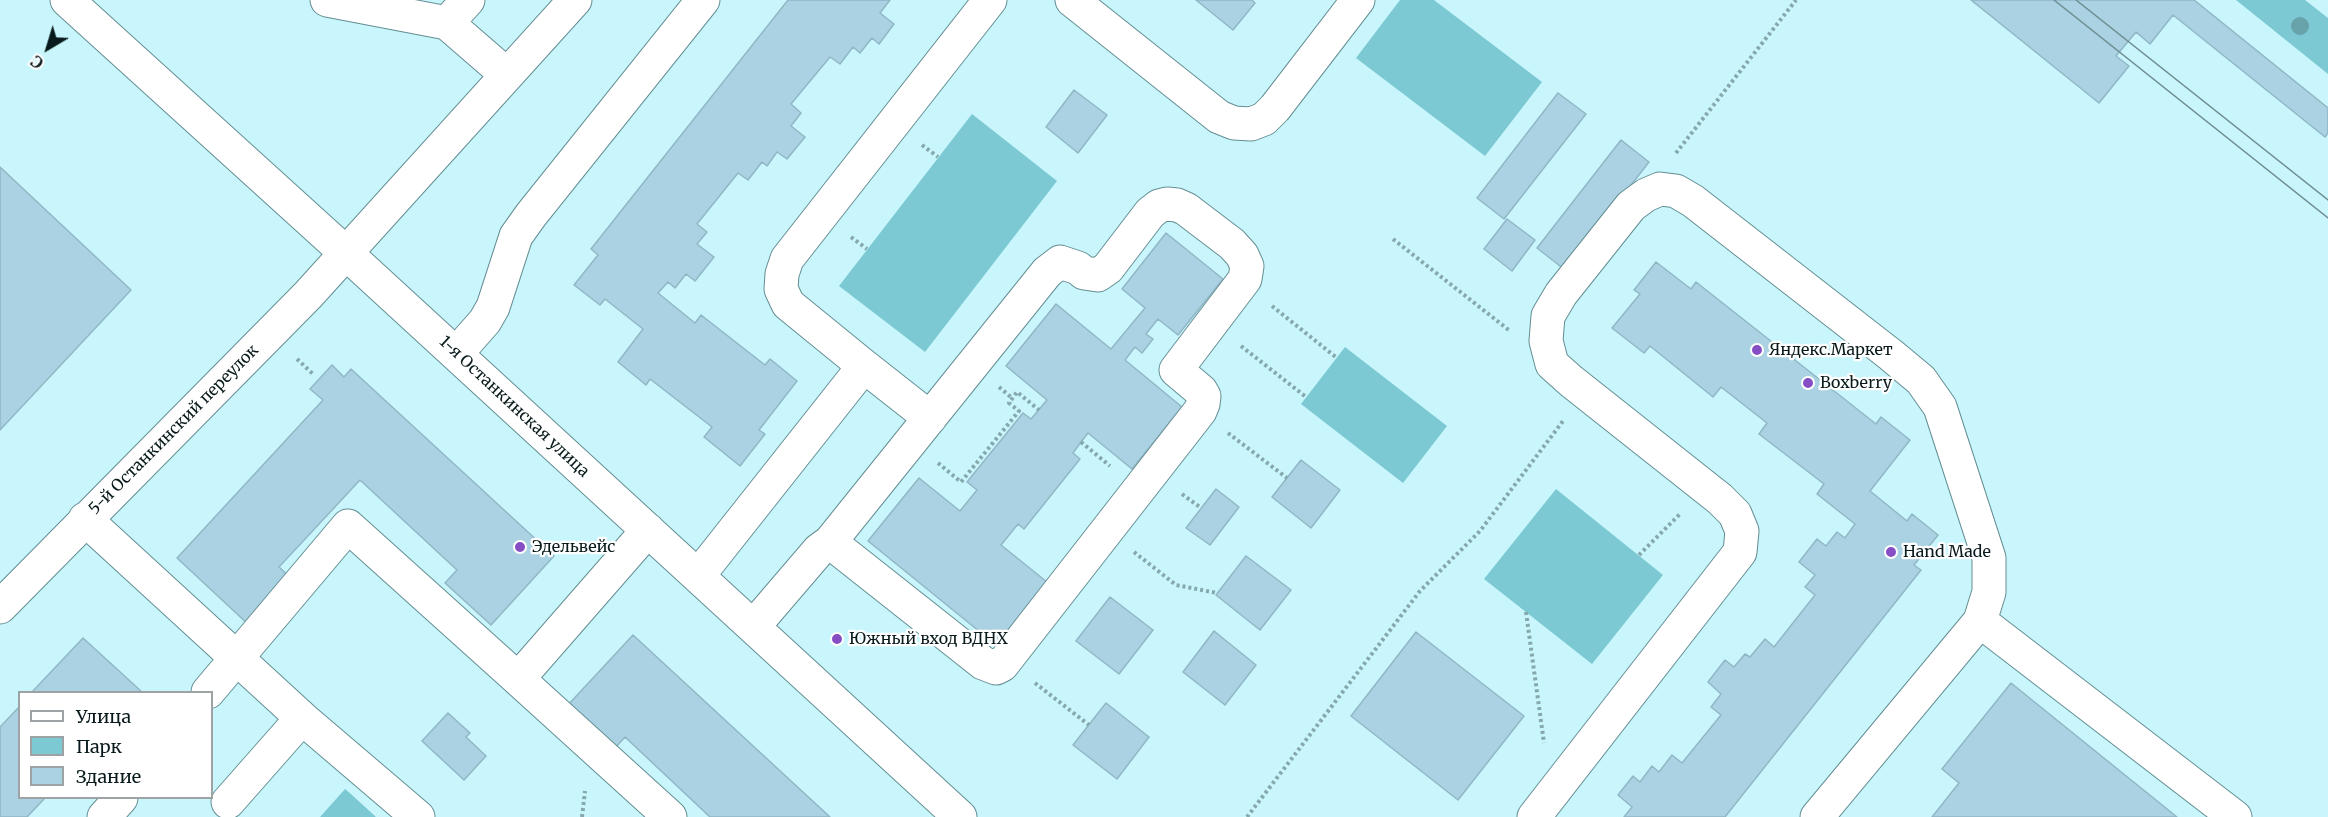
<!DOCTYPE html>
<meta charset="utf-8">
<style>
body{margin:0}
#map{position:relative;width:2328px;height:817px;overflow:hidden;background:#c9f6fc;font-family:Merriweather,serif}
canvas{display:block}
.legend{position:absolute;left:18px;top:691px;width:195px;height:108px;box-sizing:border-box;background:#fff;border:2px solid #9da3a4;margin:0;padding:8px 10px;list-style:none;font-size:18px;color:#091a1c}
.legend li{display:flex;align-items:center;gap:12px;height:30px}
.legend b{width:30px;border:2px solid #9da3a4}
.north{position:absolute;left:18px;top:18px;width:60px;height:60px;-webkit-text-stroke:4px #fff;paint-order:stroke;rotate:218deg;font-size:16px;font-weight:700;line-height:24px;text-align:center;color:#091a1c}
.north::after{content:'';display:block;margin:auto;width:21px;height:27px;background:#091a1c;clip-path:polygon(50% 0,100% 100%,50% 72%,0 100%)}
</style>
<div id="map">
<canvas width="2328" height="817"></canvas>
<ul class="legend">
<li><b style="height:8px;background:#fff"></b>Улица</li>
<li><b style="height:16px;background:#7cc9d3"></b>Парк</li>
<li><b style="height:16px;background:#abd2e2"></b>Здание</li>
</ul>
<div class="north">С</div>
</div>
<script>
const ctx = document.querySelector('canvas').getContext('2d');
ctx.lineJoin = 'round';
function fillPath(path, color) { ctx.fillStyle = color; ctx.fill(path, 'evenodd'); }
const toPath = rows => new Path2D(rows.map(r => 'M' + r).join(''));
function strokePath(path, color, width, dash) { ctx.strokeStyle = color; ctx.lineWidth = width; ctx.lineCap = dash ? 'butt' : 'round'; ctx.setLineDash(dash || []); ctx.stroke(path); }
function label(font, color, halo, rows, align = 'center') {
  ctx.font = font + ' Merriweather,serif'; ctx.lineWidth = 4.5; ctx.setLineDash([]); ctx.textBaseline = 'middle'; ctx.strokeStyle = halo; ctx.fillStyle = color; for (const [text, x, y, turn = 0] of rows) {
    ctx.save(); ctx.translate(x, y); ctx.rotate((+turn || 0) * Math.PI / 180); ctx.textAlign = isNaN(turn) ? turn : align; if (halo) ctx.strokeText(text, 0, 0); ctx.fillText(text, 0, 0); ctx.restore();
  }
}
fillPath(toPath([
 [1400,0,1434,0,1542,82,1485,156,1356,58],
 [2236,0,2305,0,2328,18,2328,74],
 [972,114,1057,181,925,352,839,286],
 [1345,347,1447,426,1403,483,1301,404],
 [1556,489,1663,575,1592,664,1484,579],
 [345,789,352,795,376,817,320,817]
]), '#7cc9d3');
const building = toPath([
 [788,0,890,0,880,13,894,24,879,44,872,38,860,53,853,47,840,64,830,57,791,104,801,113,791,126,805,137,787,159,777,152,767,166,762,162,748,180,738,173,697,224,707,232,697,244,714,257,695,281,686,274,675,288,668,282,658,293,695,323,701,315,765,365,770,359,797,381,759,430,765,434,740,466,704,437,712,427,650,379,646,385,618,362,643,329,605,299,600,305,574,285,598,255,591,249,788,0],
 [1196,0,1252,0,1255,3,1233,30,1196,0],
 [1971,0,2194,0,2328,108,2328,133,2325,137,2173,15,2150,44,2136,32,2116,56,2129,66,2099,103,1971,0],
 [1074,90,1107,115,1078,153,1046,127,1074,90],
 [1558,93,1586,114,1504,219,1477,198,1558,93],
 [1621,140,1649,162,1565,270,1537,248,1621,140],
 [0,167,131,290,0,430,0,167],
 [1507,219,1535,240,1512,271,1484,249,1507,219],
 [1166,233,1223,279,1178,335,1158,319,1146,334,1153,339,1142,353,1135,347,1125,360,1182,407,1132,469,1088,433,1081,442,1073,453,1080,459,1024,529,1018,524,1001,545,1047,582,996,645,868,541,919,478,960,511,977,490,967,482,1023,413,1031,419,1047,400,1006,366,1056,304,1111,349,1145,308,1122,289,1166,233],
 [1656,262,1691,289,1696,282,1876,424,1881,417,1910,440,1870,491,1907,521,1912,514,1938,535,1914,565,1921,570,1725,817,1624,817,1632,807,1618,795,1633,776,1640,782,1652,766,1659,772,1672,755,1682,763,1721,715,1711,707,1721,694,1708,682,1725,660,1734,667,1745,654,1750,657,1765,639,1774,647,1815,595,1805,587,1815,575,1799,562,1817,539,1826,546,1837,532,1845,538,1855,524,1817,494,1824,484,1759,434,1767,423,1721,387,1713,397,1650,346,1644,353,1612,328,1640,294,1634,290,1656,262],
 [332,365,344,377,351,369,554,556,491,625,445,583,457,570,360,480,279,567,293,580,250,626,177,558,323,400,310,389,332,365],
 [1301,460,1340,490,1311,528,1272,497,1301,460],
 [1216,489,1239,507,1210,545,1186,528,1216,489],
 [1246,556,1291,590,1260,630,1216,595,1246,556],
 [1110,597,1153,630,1119,674,1076,641,1110,597],
 [1214,631,1256,665,1225,705,1183,672,1214,631],
 [1416,632,1524,716,1458,800,1351,716,1416,632],
 [633,635,830,817,710,817,625,737,614,749,567,706,633,635],
 [83,638,142,692,32,692,83,638],
 [2011,683,2177,817,1932,817,1959,783,1942,769,2011,683],
 [1106,703,1149,737,1117,779,1073,745,1106,703],
 [20,706,20,798,45,798,27,817,0,817,0,727,20,706],
 [448,713,470,733,466,737,486,756,464,780,422,741,448,713]
]);
fillPath(building, '#abd2e2');
strokePath(building, '#90b7c6', 1.5);
const minor = toPath([
 [67,0,347,254,960,817],
 [327,0,447,23],
 [468,0,447,23,507,75],
 [1072,0,1219,117,1234,123,1251,124,1264,119,1275,108,1358,0],
 [456,354,485,321,493,307,516,236,531,215,703,0],
 [864,366,930,418],
 [85,519,302,718,418,817],
 [648,530,518,679,670,817],
 [698,576,864,366,788,304,781,289,782,274,787,259,990,0],
 [0,607,308,295,575,0],
 [1980,621,2235,817],
 [753,627,819,550,830,542,1047,272,1060,262,1078,268,1084,273,1098,275,1108,268,1150,213,1159,206,1167,204,1177,205,1186,209,1232,244,1242,255,1247,266,1245,279,1176,370,1201,391,1204,396,1203,404,1200,411,1002,665,996,668,983,663,830,542],
 [208,692,348,526,518,679],
 [228,802,302,718],
 [104,817,121,798],
 [1534,817,1740,552,1742,531,1735,514,1720,499,1571,381,1552,364,1546,341,1548,316,1561,294,1631,206,1646,195,1660,189,1676,191,1693,201,1891,355,1921,380,1940,407,1989,558,1989,592,1980,621,1817,817]
]);
strokePath(minor, '#648e93', 35);
strokePath(toPath([
 [922,145,938,157],
 [1676,153,1796,0],
 [851,237,867,249],
 [1393,239,1510,331],
 [1272,306,1337,358],
 [1241,346,1306,397],
 [297,359,314,375],
 [999,387,1012,398],
 [1228,433,1287,478],
 [1081,442,1110,466],
 [938,463,961,482,1019,411,1009,403,1017,392,1039,410],
 [1182,494,1201,508],
 [1134,552,1176,585,1217,593],
 [1639,555,1681,513],
 [1526,612,1544,743],
 [1035,683,1089,725],
 [582,817,585,791],
 [1247,817,1420,591,1480,531,1563,421]
]), '#85a8ac', 4, [3, 3]);
strokePath(minor, '#fff', 33);
strokePath(toPath([
 [2054,0,2328,218],
 [2076,0,2328,200]
]), '#6e8e92', 1.5);
ctx.fillStyle = '#68a2aa';
for (const [x, y] of [
 [2300,26]
]) { ctx.beginPath(); ctx.arc(x, y, 9, 0, 2 * Math.PI); ctx.fill(); }
for (const [x, y, r, color] of [
 [1757,350,6,"#864ec5"],
 [1808,383,6,"#864ec5"],
 [520,547,6,"#864ec5"],
 [1891,552,6,"#864ec5"],
 [837,639,6,"#864ec5"]
]) { const dot = new Path2D(); dot.arc(x, y, r, 0, 2 * Math.PI); ctx.fillStyle = color; ctx.fill(dot); strokePath(dot, '#fff', 2); }
label('16px', '#091a1c', '#fff', [
 ["Яндекс.Маркет",1769,350],
 ["Boxberry",1820,383],
 ["Эдельвейс",532,547],
 ["Hand Made",1903,552],
 ["Южный вход ВДНХ",849,639]
], 'left');
label('16px', '#091a1c', '#fff', [
 ["1-я Останкинская улица",514,407,43],
 ["5-й Останкинский переулок",174,430,-45]
]);
</script>
